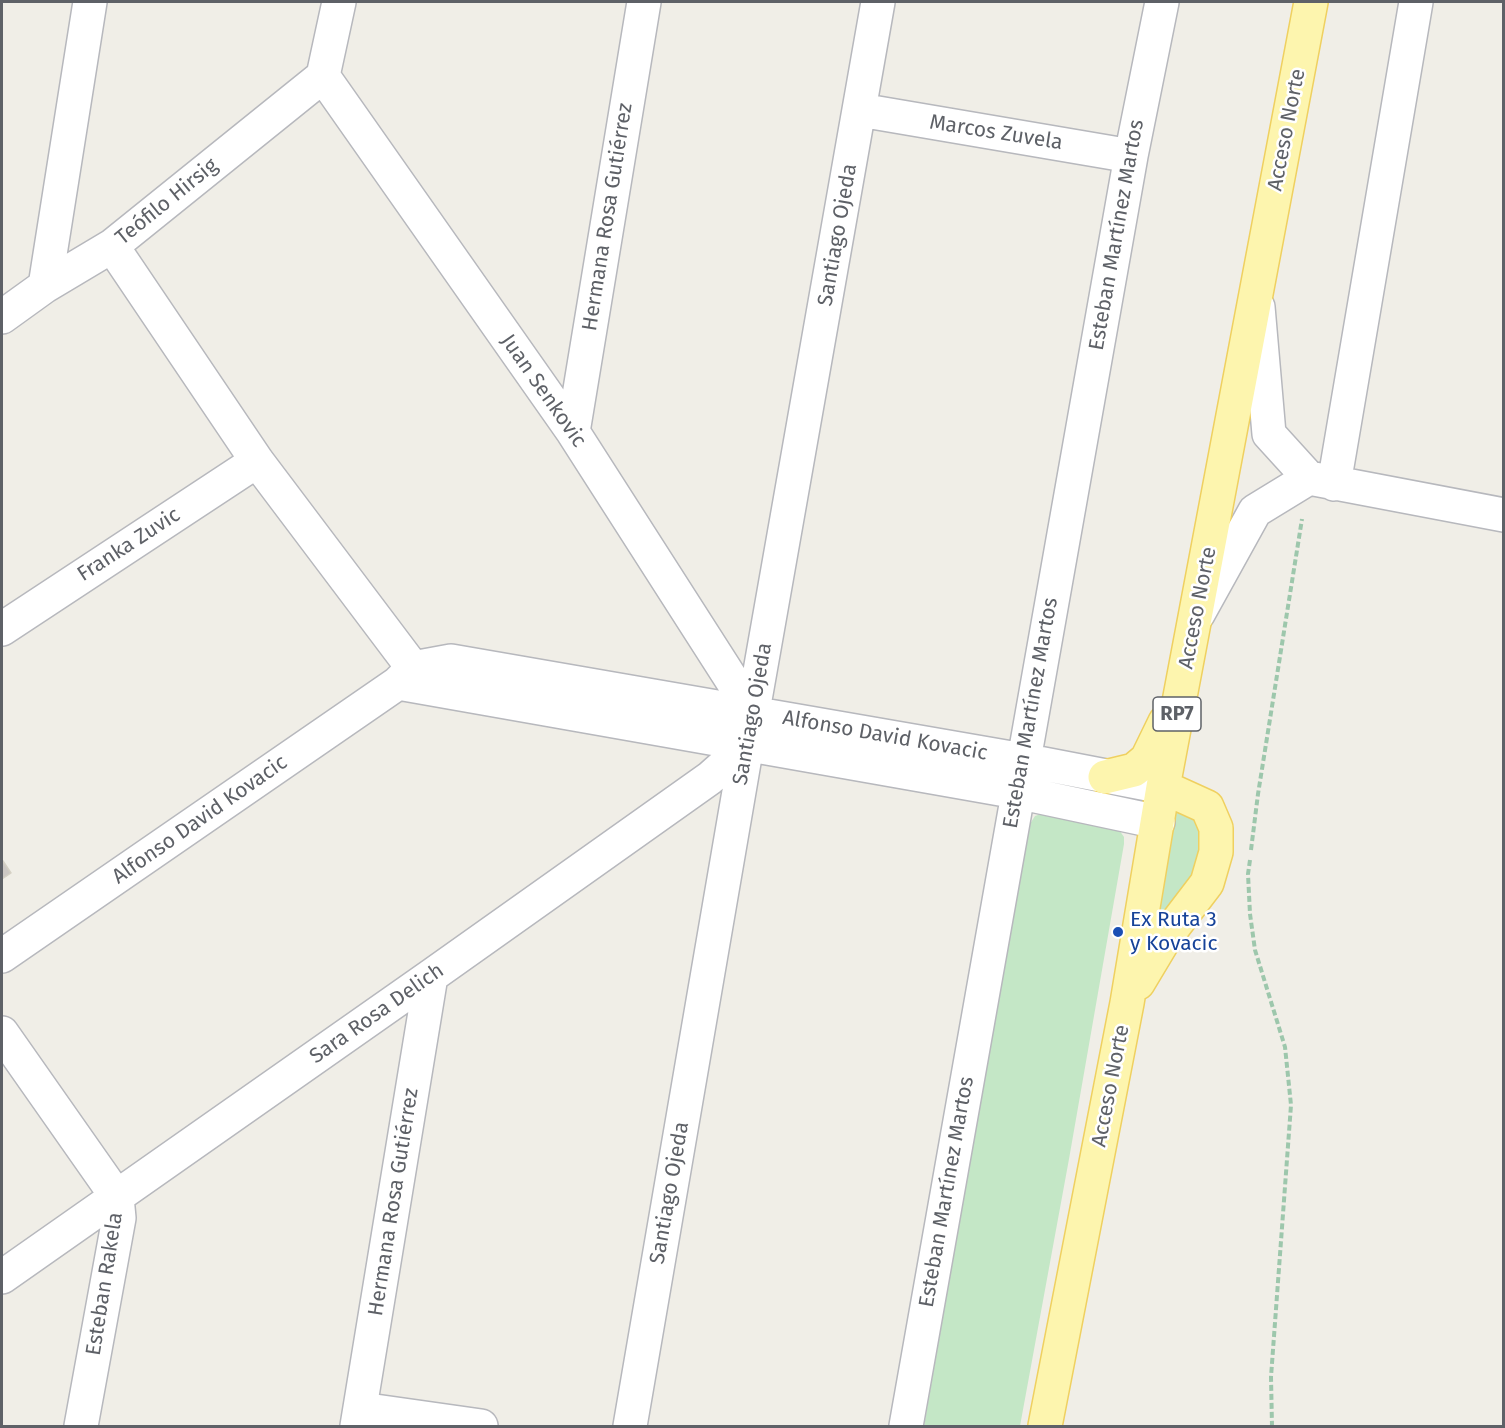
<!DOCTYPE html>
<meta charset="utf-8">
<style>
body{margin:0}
#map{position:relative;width:1505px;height:1428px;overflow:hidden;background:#f0eee7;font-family:"Fira Sans",sans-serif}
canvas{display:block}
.frame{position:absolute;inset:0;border:3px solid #5e6167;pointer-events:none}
</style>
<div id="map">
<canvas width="1505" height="1428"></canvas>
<div class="frame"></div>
</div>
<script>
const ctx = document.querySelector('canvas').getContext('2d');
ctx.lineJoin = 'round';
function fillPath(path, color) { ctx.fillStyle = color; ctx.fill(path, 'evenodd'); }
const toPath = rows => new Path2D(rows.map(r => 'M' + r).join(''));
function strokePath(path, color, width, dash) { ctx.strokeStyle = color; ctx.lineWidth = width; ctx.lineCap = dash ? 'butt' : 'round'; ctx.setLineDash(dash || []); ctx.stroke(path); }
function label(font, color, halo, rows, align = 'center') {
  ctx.font = font + ' "Fira Sans",sans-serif'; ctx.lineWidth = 5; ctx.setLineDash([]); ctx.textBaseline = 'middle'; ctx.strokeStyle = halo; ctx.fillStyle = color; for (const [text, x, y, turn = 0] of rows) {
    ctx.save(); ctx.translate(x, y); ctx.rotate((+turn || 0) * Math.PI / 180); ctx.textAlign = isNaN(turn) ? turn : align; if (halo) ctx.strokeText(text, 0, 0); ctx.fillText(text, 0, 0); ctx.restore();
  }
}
fillPath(toPath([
 [1176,809,1200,815,1206,856,1148,953,1174,813],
 [1041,814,1117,827,1124,837,1124,844,1069,1159,1020,1426,924,1426,1028,827,1035,816]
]), '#c4e7c6');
const building = toPath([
 [3,861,11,873,2,879,2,862,3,861]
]);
fillPath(building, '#ccc8c4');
strokePath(building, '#d5d1c5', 1.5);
const minor = toPath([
 [323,76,573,432,753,713],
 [323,76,339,2],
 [860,110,1131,156],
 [112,246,257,461,413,668],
 [45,286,90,2],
 [1258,307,1269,434,1309,478],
 [2,317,45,286,112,246,323,76],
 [573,432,644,2],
 [1334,484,1416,2],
 [1198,614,1255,511,1309,478,1504,515],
 [2,629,257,461],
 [398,683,1017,792,1158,822],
 [2,956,398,683,413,668,451,661,1023,760,1163,787],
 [2,1033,117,1197,119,1218,81,1426],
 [2,1277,431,976,710,778,747,745],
 [361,1409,481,1426],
 [357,1426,431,976],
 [630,1426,747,745,878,2],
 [906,1426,1131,156,1162,2]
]);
const major = toPath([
 [1105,777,1134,770,1147,759,1165,722],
 [1138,983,1165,938,1207,883,1216,852,1216,828,1207,807,1163,787],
 [1045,1426,1127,1003,1163,787,1311,2]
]);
strokePath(minor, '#b7b8bd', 36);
strokePath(major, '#efd060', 36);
strokePath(toPath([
 [1251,850,1258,794,1302,519],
 [1250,860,1248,874,1250,914,1255,950,1285,1047,1291,1105,1271,1377,1272,1426]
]), '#9dc7ac', 4, [6, 3]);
strokePath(minor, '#fff', 33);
strokePath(major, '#fdf5ae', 33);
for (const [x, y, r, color] of [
 [1118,932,6,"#1a4fb4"]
]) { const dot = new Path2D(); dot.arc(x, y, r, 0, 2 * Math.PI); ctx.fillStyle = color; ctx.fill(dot); strokePath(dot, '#fff', 2); }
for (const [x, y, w] of [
 [1177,714,48]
]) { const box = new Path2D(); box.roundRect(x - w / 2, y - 17, w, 34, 4.5); ctx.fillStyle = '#fff'; ctx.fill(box); strokePath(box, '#5e6167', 1.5); }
label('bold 20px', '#5e6167', null, [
 ["RP7",1177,714]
]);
label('21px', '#5e6167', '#fff', [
 ["Acceso Norte",1287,130,-79],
 ["Marcos Zuvela",996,133,9],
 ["Teófilo Hirsig",167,202,-39],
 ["Hermana Rosa Gutiérrez",608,217,-81],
 ["Santiago Ojeda",838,235,-80],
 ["Esteban Martínez Martos",1117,235,-80],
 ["Juan Senkovic",543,391,55],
 ["Franka Zuvic",129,545,-33],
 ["Acceso Norte",1198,608,-79],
 ["Esteban Martínez Martos",1031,713,-80],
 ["Santiago Ojeda",753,714,-80],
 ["Alfonso David Kovacic",885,736,10],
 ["Alfonso David Kovacic",200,820,-35],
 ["Sara Rosa Delich",377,1014,-35],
 ["Acceso Norte",1111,1086,-79],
 ["Esteban Martínez Martos",947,1192,-80],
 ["Santiago Ojeda",670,1193,-80],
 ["Hermana Rosa Gutiérrez",394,1202,-81],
 ["Esteban Rakela",105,1284,-81]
]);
label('21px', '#164399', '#fff', [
 ["Ex Ruta 3",1130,920],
 ["y Kovacic",1130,944]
], 'left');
</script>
